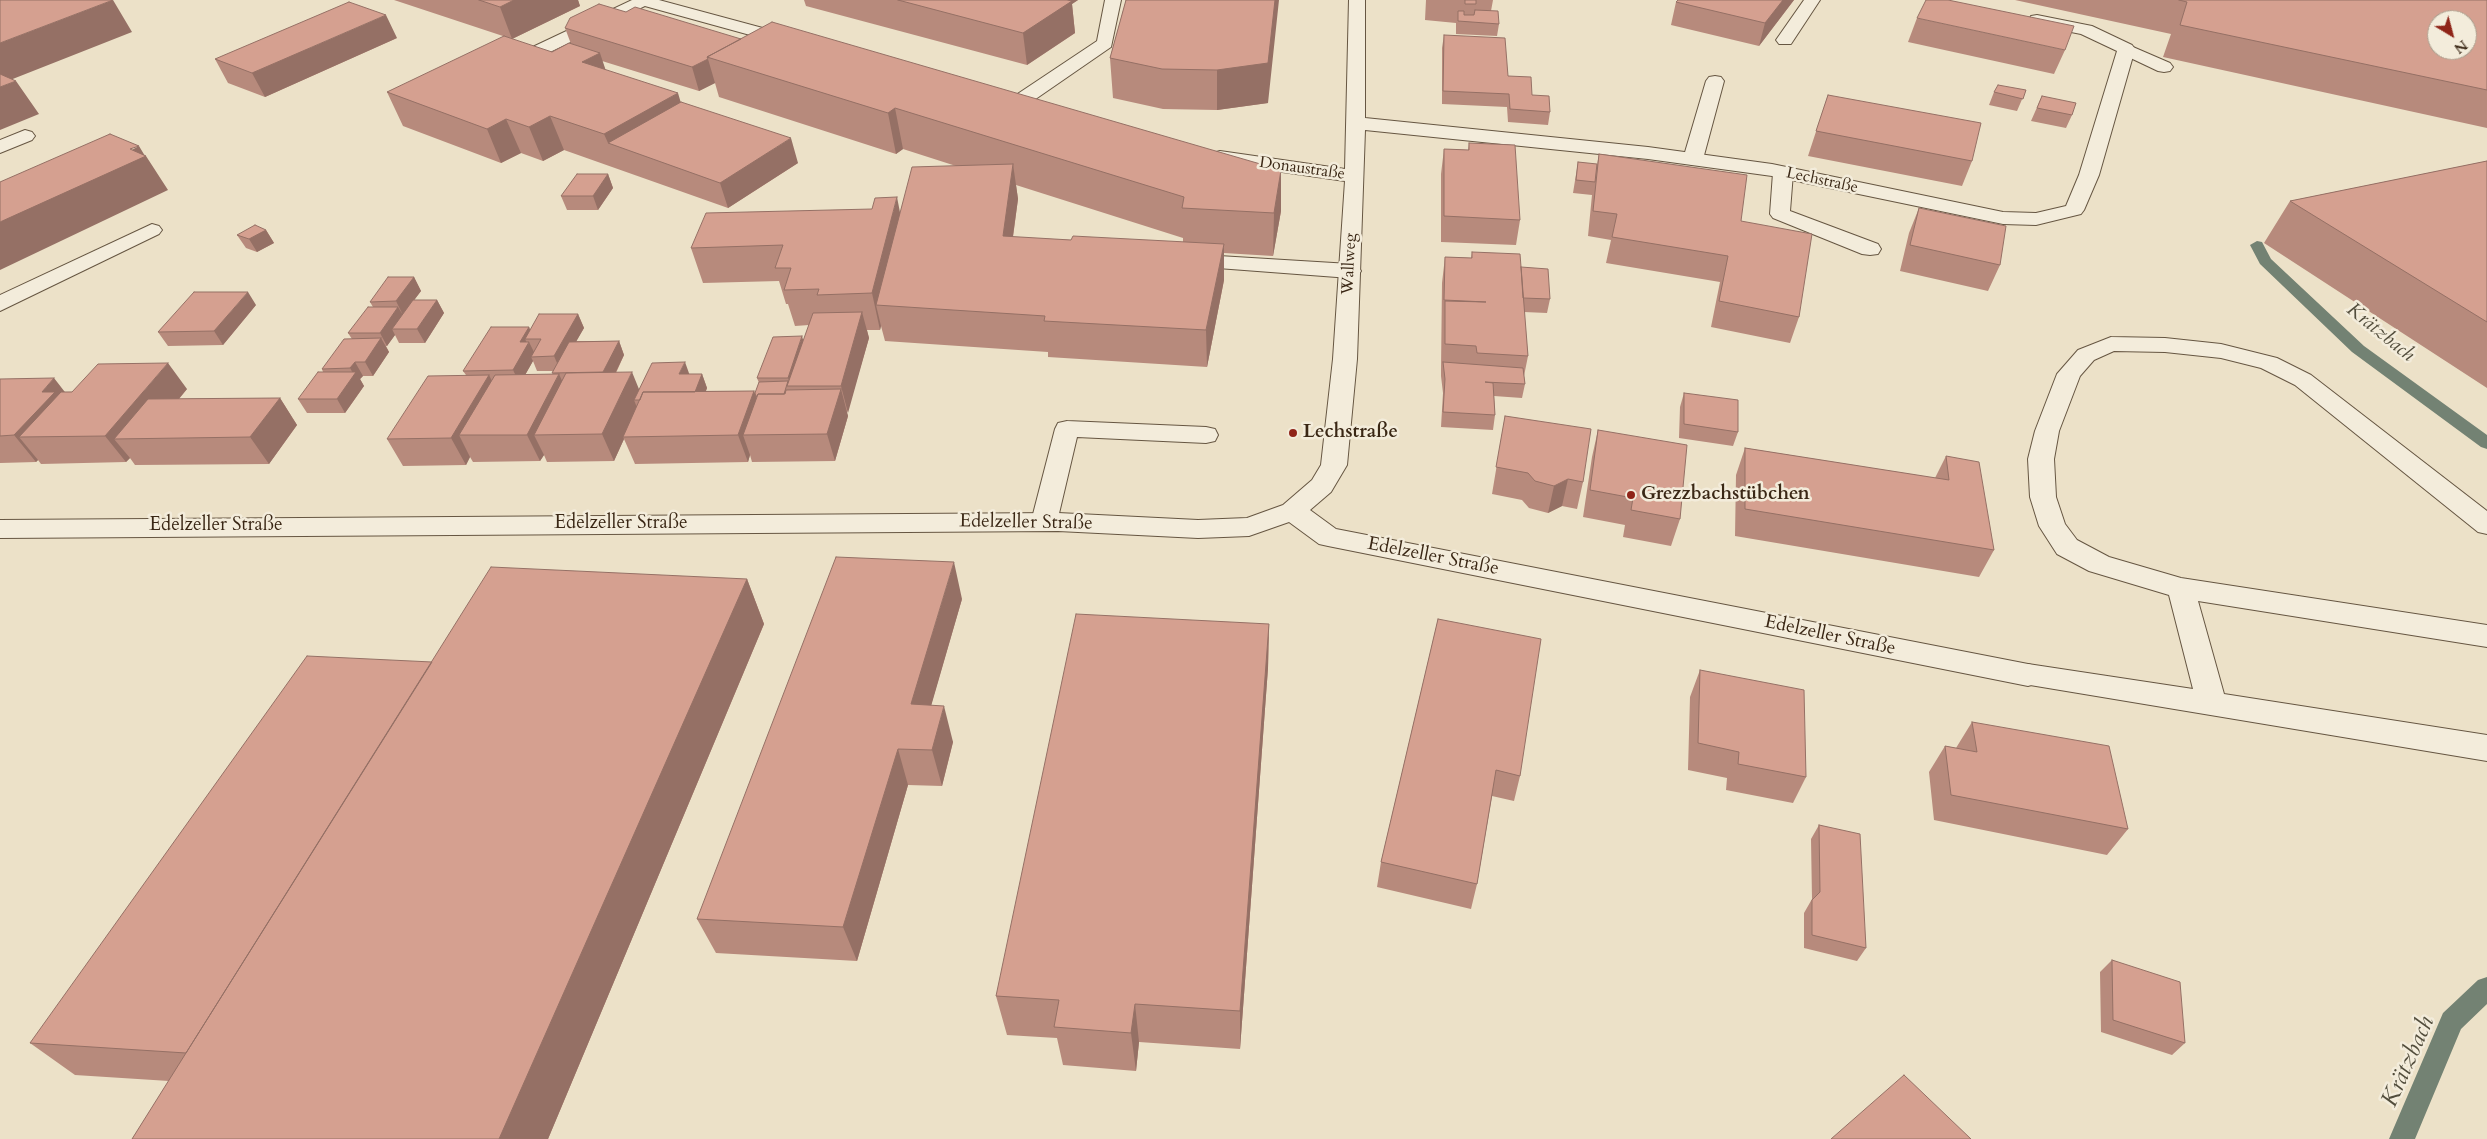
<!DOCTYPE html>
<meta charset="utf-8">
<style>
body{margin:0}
#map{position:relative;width:2487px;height:1139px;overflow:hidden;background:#ece1c8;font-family:Cardo,serif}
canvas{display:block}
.north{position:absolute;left:2427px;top:10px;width:50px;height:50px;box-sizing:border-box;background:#f3ecdb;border:1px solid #a99d8c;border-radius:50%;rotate:143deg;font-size:14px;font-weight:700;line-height:20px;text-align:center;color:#3a2715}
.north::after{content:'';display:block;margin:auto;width:18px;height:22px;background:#8f2418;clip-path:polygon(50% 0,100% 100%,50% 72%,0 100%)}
</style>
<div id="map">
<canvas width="2487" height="1139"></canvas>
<div class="north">N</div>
</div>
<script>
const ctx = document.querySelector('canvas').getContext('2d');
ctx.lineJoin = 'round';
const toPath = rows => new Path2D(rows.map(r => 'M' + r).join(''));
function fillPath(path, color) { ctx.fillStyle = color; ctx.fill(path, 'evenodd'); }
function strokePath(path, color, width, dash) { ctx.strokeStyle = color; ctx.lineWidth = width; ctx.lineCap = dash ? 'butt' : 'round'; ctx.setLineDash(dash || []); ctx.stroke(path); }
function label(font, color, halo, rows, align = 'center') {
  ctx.font = font + ' Cardo,serif'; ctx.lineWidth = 5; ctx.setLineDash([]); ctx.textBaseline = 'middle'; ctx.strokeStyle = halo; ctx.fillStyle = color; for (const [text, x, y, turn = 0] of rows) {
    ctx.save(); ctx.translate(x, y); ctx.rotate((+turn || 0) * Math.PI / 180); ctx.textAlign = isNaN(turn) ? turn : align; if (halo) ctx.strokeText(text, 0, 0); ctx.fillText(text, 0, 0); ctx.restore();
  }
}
fillPath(toPath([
 [2257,241,2262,242,2271,259,2364,346,2487,435,2487,449,2481,447,2352,352,2260,264,2250,245,2257,241],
 [2487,977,2487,1004,2461,1029,2415,1139,2389,1139,2443,1013,2478,980,2487,977]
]), '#738273');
const service = toPath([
 [632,0,651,1,649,4,515,69,503,69,500,65,503,61,632,0],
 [1105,0,1121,0,1111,47,1024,107,1010,107,1008,103,1010,99,1097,41,1105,0],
 [1804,0,1820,0,1791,44,1779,44,1776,40,1804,0],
 [2126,44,2170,63,2173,67,2170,71,2164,72,2158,71,2120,53,2117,49,2120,45,2126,44],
 [1715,76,1721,77,1724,81,1703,159,1700,163,1693,165,1686,163,1683,159,1706,81,1709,77,1715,76],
 [25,130,32,132,35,136,32,140,0,153,0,140,25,130],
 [1783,167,1790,169,1793,173,1790,211,1878,244,1881,249,1878,254,1870,255,1862,254,1773,218,1770,214,1773,173,1776,169,1783,167],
 [152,224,159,226,162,230,159,234,0,311,0,295,152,224],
 [1186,254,1350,264,1358,266,1361,271,1358,276,1350,278,1178,265,1175,260,1178,255,1186,254],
 [2111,337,2165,338,2221,344,2277,358,2311,375,2487,511,2487,534,2478,532,2295,385,2261,368,2221,358,2165,352,2114,351,2094,360,2080,376,2059,431,2054,459,2056,497,2065,524,2077,540,2109,557,2181,578,2487,625,2487,647,2198,601,2224,694,2487,735,2487,761,2018,683,2013,675,2018,667,2028,664,2193,689,2169,595,2089,571,2057,554,2039,526,2030,497,2028,459,2035,431,2057,374,2078,350,2111,337],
 [1067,421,1206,427,1215,429,1218,435,1215,441,1206,443,1077,437,1057,522,1053,529,1044,531,1035,529,1031,522,1055,429,1058,423,1067,421]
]);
const minor = toPath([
 [632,0,659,0,796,37,799,41,796,45,790,46,634,3,632,0],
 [1349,0,1365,0,1365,118,1648,147,1772,164,2003,212,2036,213,2066,206,2079,175,2117,51,2081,34,2031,24,2029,20,2031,16,2037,15,2092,26,2132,45,2135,49,2099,175,2084,210,2081,214,2036,225,2003,224,1772,176,1648,159,1365,130,1357,359,1347,465,1331,492,1310,510,1336,529,2028,664,2038,667,2043,675,2038,683,2028,686,1328,546,1319,544,1289,522,1249,536,1198,538,1058,531,0,538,0,520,1058,513,1198,520,1247,518,1283,505,1312,480,1321,465,1333,359,1345,181,1220,163,1213,161,1210,157,1213,153,1220,151,1345,169,1349,0]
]);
strokePath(service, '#665642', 2);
strokePath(minor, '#665642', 2);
fillPath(service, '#f3ecdb');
fillPath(minor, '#f3ecdb');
fillPath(toPath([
 [394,0,578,0,580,6,512,39],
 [804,0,1078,0,1072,4,1075,33,1027,65,806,6],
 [1126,0,1268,103,1217,110,1163,109,1113,98,1110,58],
 [1426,0,1493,0,1491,11,1499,24,1497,36,1456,34,1456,23,1425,20],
 [1794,0,1759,46,1671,25,1676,2],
 [2015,0,2487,0,2487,128,2163,57,2171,34],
 [626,12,741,39,1281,170,1281,211,1273,256,1224,253,1224,280,1207,367,1048,357,1048,352,885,341,881,326,880,330,867,330,869,338,847,413,848,416,835,461,752,462,750,455,748,462,635,464,624,439,614,461,547,462,544,455,540,461,473,462,470,457,466,465,403,466,387,439,466,375,463,371,529,327,530,330,578,314,584,328,576,341,619,341,624,355,616,373,639,390,689,374,702,374,707,388,706,391,754,391,755,393,759,383,757,378,804,340,809,325,795,326,788,304,786,304,779,281,703,283,691,248,900,213,956,166,903,149,896,154,719,97,715,83,699,91,602,61,605,70,681,102,798,163,728,208,564,150,543,161,521,153,501,163,403,126,387,92,552,52,571,44,565,28],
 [1016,185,1183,238,1183,242,1071,240,1013,237,1018,199],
 [533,361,537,371,553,371,552,373,553,374,525,375],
 [1917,18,2065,50,2054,74,1908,42],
 [1444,35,1508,76,1532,95,1550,112,1548,125,1508,122,1507,107,1442,104,1442,48],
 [397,38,265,97,228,83,215,59],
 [2026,90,2017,111,1989,105,1994,92],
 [1828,95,1972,161,1962,186,1808,156],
 [2042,96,2072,115,2066,128,2031,121],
 [1469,143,1520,220,1516,245,1441,242,1441,174,1444,149,1468,150],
 [1599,154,1741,221,1799,317,1790,343,1711,327,1720,282,1606,263,1611,240,1588,236,1592,195,1573,193,1578,162,1597,165],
 [2487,161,2487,388,2264,243,2290,201],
 [608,174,613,188,598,210,567,210,561,196],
 [1919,208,2000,265,1988,291,1900,271,1909,233],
 [266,230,274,243,257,252,246,248,237,235],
 [1472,252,1521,267,1550,299,1547,313,1524,312,1528,356,1524,376,1525,384,1522,398,1494,396,1495,415,1493,430,1441,427,1443,393,1441,376,1441,370,1442,283,1445,257,1471,258],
 [414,277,421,291,414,300,437,300,444,313,425,343,399,343,395,335,387,346,386,346,389,352,373,376,363,376,360,379,364,386,345,413,307,413,298,399,323,372,322,369,352,339,348,333,373,307,370,302],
 [256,305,223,345,168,346,158,332],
 [0,379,65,392,187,389,179,399,280,398,297,425,269,464,135,465,130,458,126,462,41,464,38,460,36,462,0,463],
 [1684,393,1738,432,1733,446,1679,438,1680,407],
 [1505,416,1583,482,1577,509,1562,506,1548,513,1529,508,1522,500,1492,494],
 [1598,430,1680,519,1671,546,1623,537,1625,525,1583,517,1592,457],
 [1745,448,1935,478,1946,456,1994,550,1979,577,1735,536,1736,475],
 [747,579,764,624,548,1139,132,1139,169,1081,75,1075,30,1043,432,662],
 [962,599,931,705,953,742,942,786,908,785,857,961,716,953,697,919],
 [1438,619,1520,776,1514,801,1492,796,1477,884,1471,909,1377,887,1381,862],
 [1269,624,1268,668,1240,1049,1139,1042,1136,1071,1063,1065,1057,1038,1007,1035,996,996],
 [1700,670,1806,777,1793,803,1726,790,1727,778,1688,770,1690,697],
 [1972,722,2128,829,2107,855,1934,820,1929,772,1945,746,1956,748],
 [1819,825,1866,948,1857,961,1804,948,1804,913,1812,899,1811,839],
 [2112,960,2185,1043,2172,1055,2101,1032,2100,972]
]), '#b78a7c');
fillPath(toPath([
 [113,0,132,32,0,84,0,43],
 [514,0,578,0,580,6,512,39,500,7],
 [1039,0,1078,0,1072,4,1075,33,1027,65,1023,33],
 [1275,0,1279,0,1268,103,1217,110,1217,70],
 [1783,0,1794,0,1759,46,1765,23],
 [386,15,397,38,265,97,252,73],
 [600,53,611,86,582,62],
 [708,59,715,83,699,91,692,67],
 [16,81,39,114,0,130,0,87],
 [678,93,688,127,608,143,604,134],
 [895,108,903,149,896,154,888,113],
 [550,116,564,150,543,161,529,127],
 [506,119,521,153,501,163,487,129],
 [791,138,798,163,728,208,720,183],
 [139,146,145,156,146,156,168,190,0,270,0,222],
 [1013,164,1018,199,1008,272,1003,236],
 [1281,170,1281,211,1273,256,1274,213],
 [608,174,613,188,598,210,593,196],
 [897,197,904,233,876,305,881,326,880,330,872,293],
 [266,230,274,243,257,252,249,239],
 [1224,244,1224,280,1207,367,1206,330],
 [414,277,421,291,403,315,396,301],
 [248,292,256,305,223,345,214,331],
 [437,300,444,313,425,343,417,329],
 [398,307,406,320,392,329,395,335,387,346,380,333],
 [862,312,869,338,848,413,841,386],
 [578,314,584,328,560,370,554,356],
 [529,327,534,339,525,339,528,345,529,342,536,356,531,357,533,361,520,384,513,370,520,342],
 [802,336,806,350,791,386,788,378],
 [381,338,389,352,373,376,365,362],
 [619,341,624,355,609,386,603,372],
 [355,362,363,376,360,379,364,386,345,413,337,399,354,375,350,368],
 [685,362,690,376,679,374],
 [168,363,187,389,146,438,114,439,130,458,126,462,105,436],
 [632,372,643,399,634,400,638,410,623,437,624,439,614,461,602,434],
 [559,374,571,401,534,435,544,455,540,461,527,435],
 [702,374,707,388,697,413,692,399],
 [489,375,502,402,459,435,470,457,466,465,451,438],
 [54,378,75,405,19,437,38,460,36,462,14,435,42,392],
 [841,389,848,416,835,461,827,434],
 [754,391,763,418,743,435,750,455,748,462,738,435],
 [280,398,297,425,269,464,250,437],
 [1568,479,1562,506,1548,513,1554,486],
 [954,562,962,599,921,741,911,704],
 [747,579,764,624,548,1139,499,1139],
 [1269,624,1268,668,1240,1049,1240,1011],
 [944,706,953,742,942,786,932,750],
 [898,749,908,785,857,961,843,927],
 [1135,1004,1139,1042,1136,1071,1131,1033]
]), '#957065');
const building = toPath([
 [0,0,113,0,0,43,0,0],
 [479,0,514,0,500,7,479,0],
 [898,0,1067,0,1072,1,1023,33,898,0],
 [1126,0,1275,0,1268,63,1217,70,1162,69,1110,58,1126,0],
 [1465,0,1476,0,1476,4,1465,4,1465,0],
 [1678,0,1783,0,1765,23,1676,2,1678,0],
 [1926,0,1948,0,2074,26,2065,50,1917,18,1926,0],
 [2179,0,2487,0,2487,90,2180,25,2187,2,2179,0],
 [2437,20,2467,20,2467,50,2437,50,2437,20],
 [349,2,386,15,252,73,215,59,349,2],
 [599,4,626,12,635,7,741,39,707,57,708,59,692,67,565,28,570,18,599,4],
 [1475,10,1498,11,1499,24,1458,21,1458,11,1464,11,1464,15,1474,15,1475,10],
 [772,22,1281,170,1274,213,1182,208,1184,197,895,108,888,113,707,57,772,22],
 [1444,35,1505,38,1508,76,1531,77,1532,95,1549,96,1550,112,1510,109,1509,94,1443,91,1444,35],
 [504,36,552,52,569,43,600,53,582,62,678,93,604,134,550,116,529,127,506,119,487,129,387,92,504,36],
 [0,74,16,81,0,87,0,74],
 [1998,85,2026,90,2023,99,1994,92,1998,85],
 [1828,95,1981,123,1972,161,1816,131,1828,95],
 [2042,96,2076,103,2072,115,2037,108,2042,96],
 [681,102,791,138,720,183,608,143,681,102],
 [110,134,139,146,130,149,146,156,0,222,0,182,110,134],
 [1469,143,1515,145,1520,220,1444,216,1444,149,1469,150,1469,143],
 [1599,154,1747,175,1741,221,1812,234,1799,317,1719,301,1728,256,1612,237,1617,214,1593,211,1599,154],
 [2487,161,2487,322,2290,201,2487,161],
 [1578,162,1597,164,1595,182,1576,180,1578,162],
 [1013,164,1003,236,1071,240,1073,236,1224,244,1206,330,1044,321,1045,316,876,305,912,167,1013,164],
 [577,174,608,174,593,196,561,196,577,174],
 [897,197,872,293,817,295,819,289,784,290,791,268,775,268,783,245,691,248,706,213,872,209,875,198,897,197],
 [1919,208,2006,226,2000,265,1910,245,1919,208],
 [255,225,266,230,249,239,237,235,255,225],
 [1472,252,1520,254,1528,356,1477,353,1476,346,1445,344,1445,301,1486,302,1444,300,1445,257,1472,258,1472,252],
 [1521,267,1548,269,1550,299,1523,298,1521,267],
 [388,277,414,277,396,301,370,302,388,277],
 [194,292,248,292,214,331,158,332,194,292],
 [413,300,437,300,417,329,392,329,413,300],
 [368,307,398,307,380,333,348,333,368,307],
 [862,312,841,386,787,386,813,313,862,312],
 [539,314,578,314,554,356,531,357,541,339,525,339,539,314],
 [491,327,529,327,520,342,529,342,513,370,463,371,491,327],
 [802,336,788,378,757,378,773,337,802,336],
 [381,338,365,362,355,362,350,368,322,369,344,339,381,338],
 [619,341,603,372,552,373,569,342,619,341],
 [685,362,679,374,702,374,695,392,643,392,640,400,634,400,652,363,685,362],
 [1443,362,1523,368,1525,384,1485,382,1493,383,1495,415,1443,412,1445,379,1443,362],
 [168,363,105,436,19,437,61,392,72,392,98,364,168,363],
 [318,372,356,372,337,399,298,399,318,372],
 [632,372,602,434,534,435,566,373,632,372],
 [559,374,527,435,459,435,495,375,559,374],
 [489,375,451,438,387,439,428,376,489,375],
 [54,378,42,392,55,392,14,435,0,436,0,379,54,378],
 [788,381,784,394,758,394,756,397,755,393,759,382,788,381],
 [841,389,827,434,743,435,758,394,785,394,786,390,841,389],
 [754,391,738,435,623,437,643,392,754,391],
 [1684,393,1738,400,1738,432,1684,424,1684,393],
 [280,398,250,437,114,439,148,399,280,398],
 [1505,416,1591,429,1583,482,1568,479,1554,486,1535,481,1528,473,1496,467,1505,416],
 [1598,430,1687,445,1680,519,1631,510,1633,498,1590,490,1598,430],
 [1745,448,1949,480,1946,456,1979,462,1994,550,1745,509,1745,448],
 [836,557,954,562,911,704,944,706,932,750,898,749,843,927,697,919,836,557],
 [491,567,747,579,499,1139,132,1139,491,567],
 [1076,614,1269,624,1240,1011,1135,1004,1131,1033,1054,1027,1059,1000,996,996,1076,614],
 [1438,619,1541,639,1520,776,1496,770,1477,884,1381,862,1438,619],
 [307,656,432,662,186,1053,30,1043,307,656],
 [1700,670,1804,690,1806,777,1738,764,1739,752,1698,743,1700,670],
 [1972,722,2109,746,2128,829,1951,795,1945,746,1977,752,1972,722],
 [1819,825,1860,834,1866,948,1812,935,1812,900,1820,892,1819,825],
 [2112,960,2180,982,2185,1043,2113,1020,2112,960],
 [1904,1075,1971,1139,1831,1139,1904,1075]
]);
fillPath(building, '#d5a090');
strokePath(building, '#957065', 1);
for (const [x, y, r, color] of [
 [1293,433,5,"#8f2418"],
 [1631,495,5,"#8f2418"]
]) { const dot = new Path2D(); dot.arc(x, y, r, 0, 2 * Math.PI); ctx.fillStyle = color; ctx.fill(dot); strokePath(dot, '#f3ecdb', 2); }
label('16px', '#3a2715', '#f3ecdb', [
 ["Donaustraße",1302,169,8],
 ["Lechstraße",1822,181,12],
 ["Wallweg",1350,264,-87]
]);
label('bold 19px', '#3a2715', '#f3ecdb', [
 ["Lechstraße",1303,433],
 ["Grezzbachstübchen",1641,495]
], 'left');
label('19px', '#3a2715', '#f3ecdb', [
 ["Edelzeller Straße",1026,523,1],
 ["Edelzeller Straße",621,524],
 ["Edelzeller Straße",216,526],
 ["Edelzeller Straße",1433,557,11],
 ["Edelzeller Straße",1830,636,12]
]);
label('italic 20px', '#524d3c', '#f3ecdb', [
 ["Krätzbach",2380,333,39]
]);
label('italic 24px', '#524d3c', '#f3ecdb', [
 ["Krätzbach",2409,1062,-66]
]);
</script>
